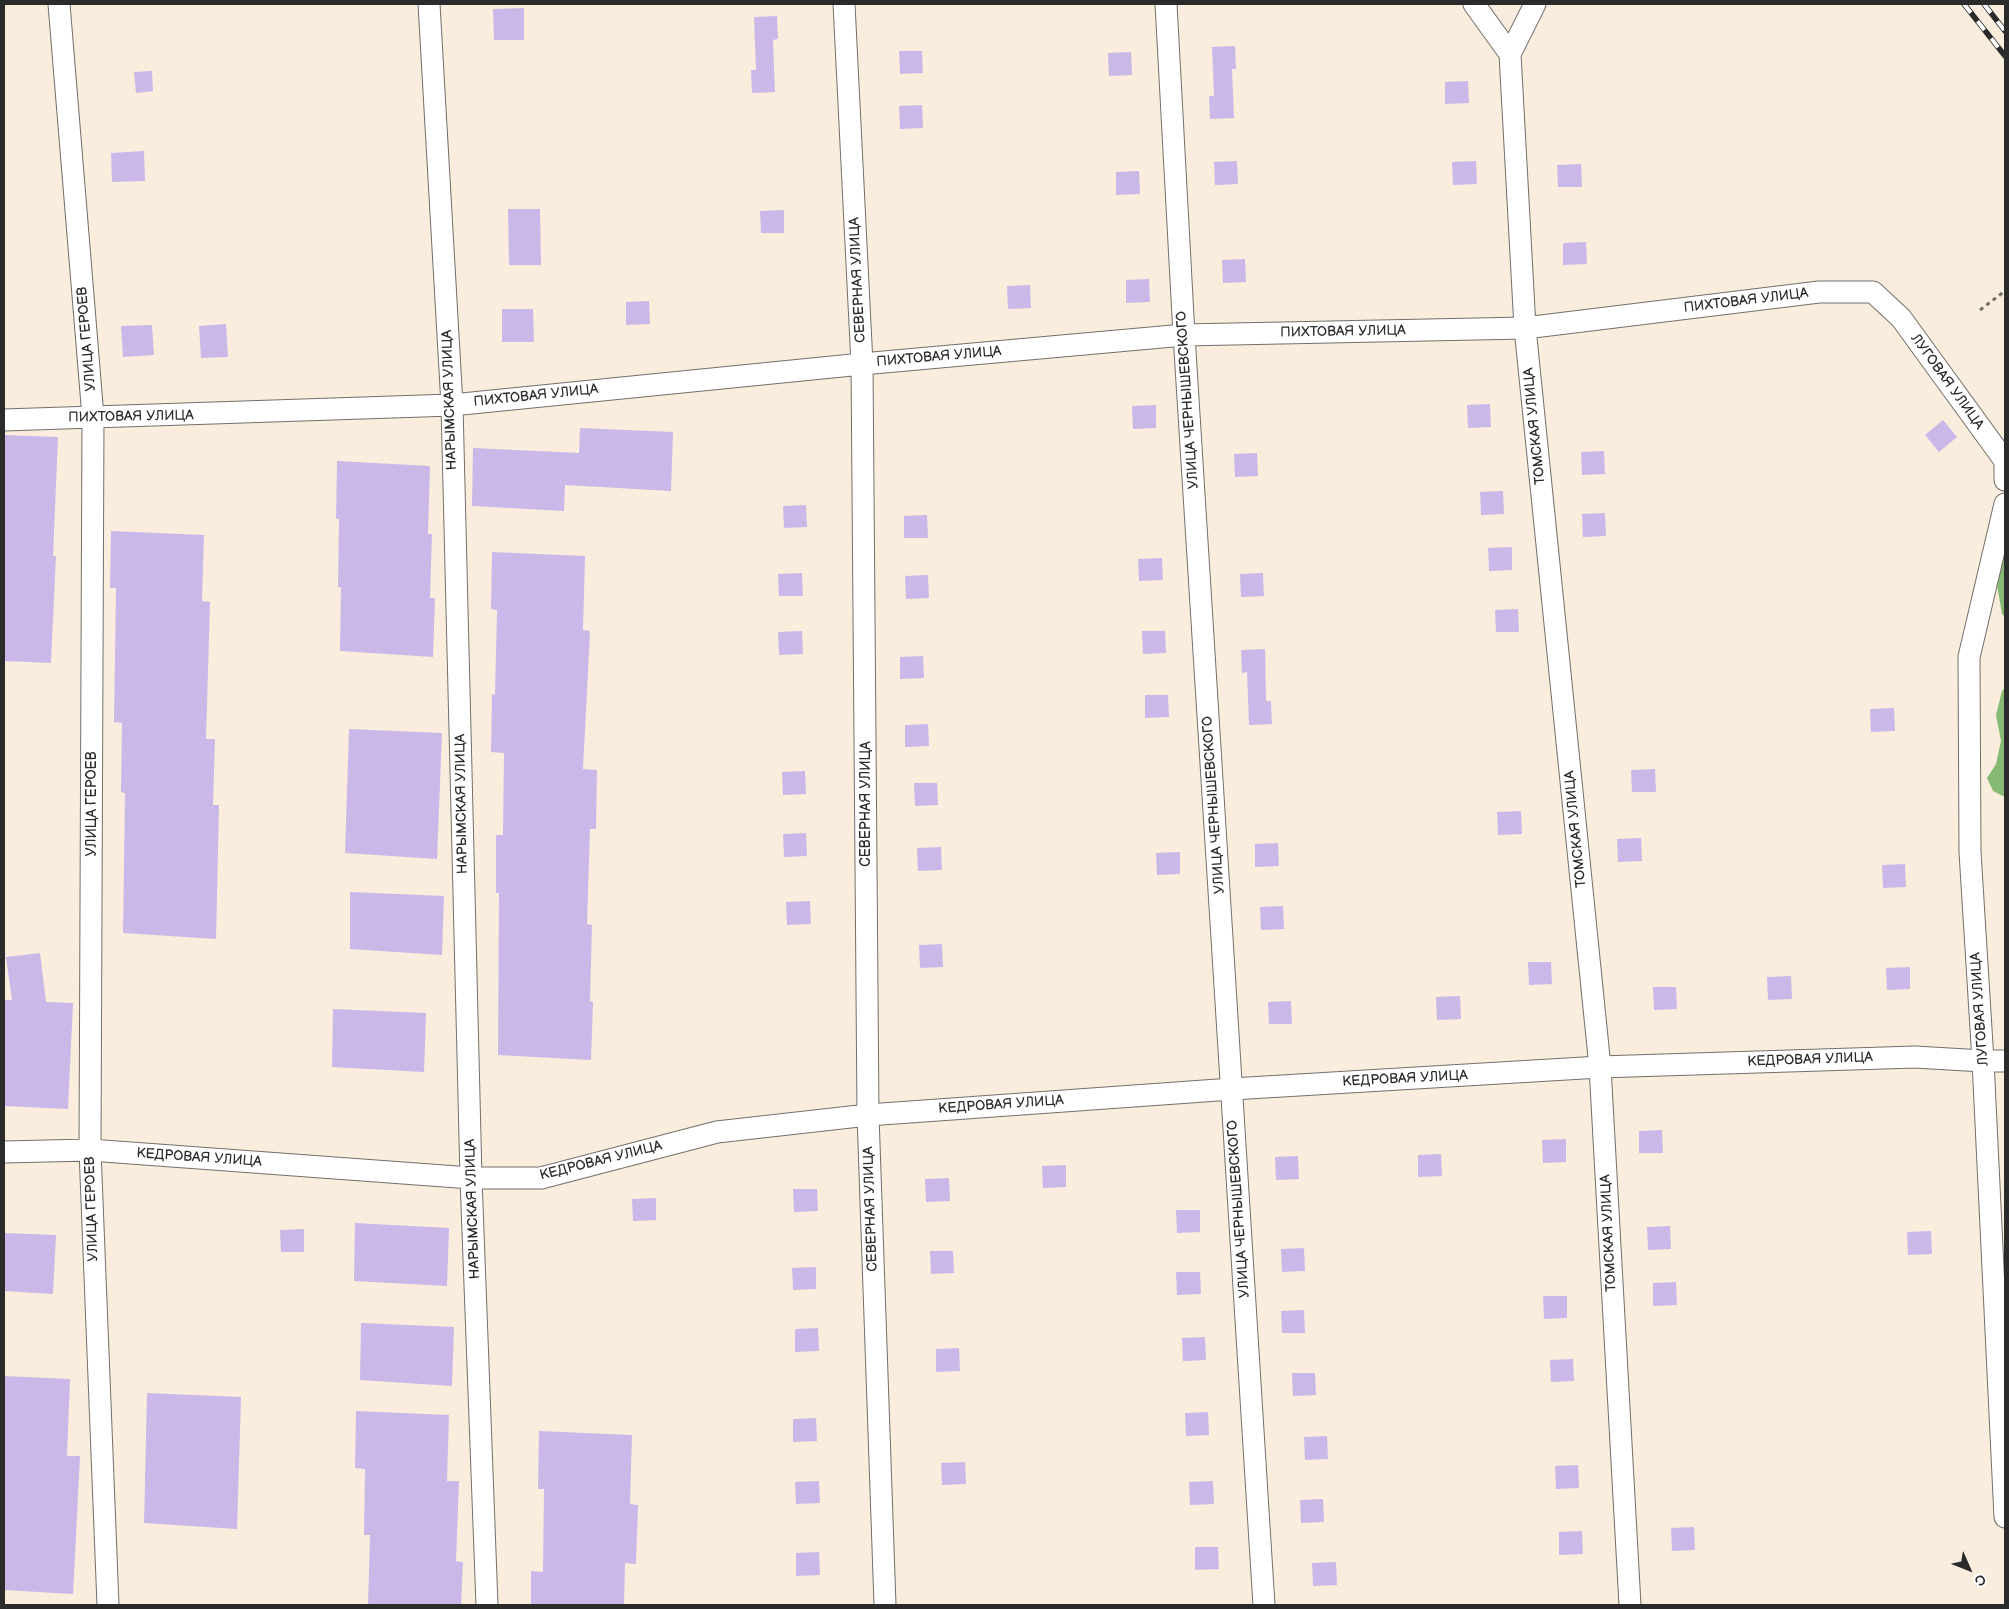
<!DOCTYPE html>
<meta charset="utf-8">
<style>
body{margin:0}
#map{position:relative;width:2009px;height:1609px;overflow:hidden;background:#faedde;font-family:"Balsamiq Sans",sans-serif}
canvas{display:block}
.frame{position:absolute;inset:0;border:5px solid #2b2b2b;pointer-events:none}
.north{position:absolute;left:1944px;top:1544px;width:50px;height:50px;-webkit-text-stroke:4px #fff;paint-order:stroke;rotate:134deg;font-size:14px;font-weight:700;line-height:20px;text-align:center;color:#2b2b2b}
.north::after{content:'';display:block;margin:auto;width:18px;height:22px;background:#2b2b2b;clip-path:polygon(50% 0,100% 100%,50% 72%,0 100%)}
</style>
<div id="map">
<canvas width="2009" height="1609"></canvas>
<div class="frame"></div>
<div class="north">С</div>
</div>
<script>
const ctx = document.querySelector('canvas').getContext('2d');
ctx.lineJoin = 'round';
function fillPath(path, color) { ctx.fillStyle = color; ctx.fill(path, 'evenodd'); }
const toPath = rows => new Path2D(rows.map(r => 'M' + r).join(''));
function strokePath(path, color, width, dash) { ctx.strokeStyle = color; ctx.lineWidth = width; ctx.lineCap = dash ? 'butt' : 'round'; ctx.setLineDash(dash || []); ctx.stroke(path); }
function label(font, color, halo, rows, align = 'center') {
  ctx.font = font + ' "Balsamiq Sans",sans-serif'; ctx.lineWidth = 4; ctx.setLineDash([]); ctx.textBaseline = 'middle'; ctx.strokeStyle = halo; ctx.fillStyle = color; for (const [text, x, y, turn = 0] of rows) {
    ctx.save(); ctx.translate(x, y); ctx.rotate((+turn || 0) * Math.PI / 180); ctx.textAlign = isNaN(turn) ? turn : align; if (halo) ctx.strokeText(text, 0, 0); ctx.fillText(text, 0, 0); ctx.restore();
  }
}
fillPath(toPath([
 [2005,544,2005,617,2002,614,1996,579],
 [2005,688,2005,797,1993,791,1987,778,1996,764,2001,741,1996,715,2002,691]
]), '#85b974');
fillPath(toPath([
 [524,8,524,40,494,40,493,9],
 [777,16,778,39,773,40,775,92,752,93,751,70,756,70,754,17],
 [1235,46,1236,69,1232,69,1234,118,1210,119,1209,96,1214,96,1212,47],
 [899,51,922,51,923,73,900,74],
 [1131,52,1132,75,1109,76,1108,53],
 [152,71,153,91,136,93,134,72],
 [1468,81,1469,103,1445,104,1445,82],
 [922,105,923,128,900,129,899,106],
 [144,151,145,181,112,182,111,153],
 [1237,161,1238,184,1215,185,1214,162],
 [1476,161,1477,184,1453,185,1452,162],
 [1581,164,1582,187,1558,187,1557,165],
 [1139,171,1140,194,1116,195,1116,172],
 [508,209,540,209,541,265,509,265],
 [784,210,784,233,761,233,760,211],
 [1586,242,1587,264,1563,265,1563,243],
 [1245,259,1246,282,1223,283,1222,260],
 [1149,279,1150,302,1126,303,1126,280],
 [1030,285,1031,308,1008,309,1007,286],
 [649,301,650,324,626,325,626,302],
 [502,309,533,309,534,342,502,342],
 [226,324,228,357,201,358,199,326],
 [152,325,154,355,123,357,121,326],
 [1490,404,1491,427,1468,428,1467,405],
 [1156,405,1156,428,1133,429,1132,406],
 [1943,420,1957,437,1939,452,1925,435],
 [580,428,673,432,671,491,565,485,564,511,472,506,473,448,579,453],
 [4,435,58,437,53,556,56,556,51,663,4,661],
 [1604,451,1605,474,1582,475,1581,452],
 [1257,453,1258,476,1235,477,1234,454],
 [337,461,430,466,428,534,432,534,430,598,435,598,433,657,340,651,341,587,338,587,339,519,336,519],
 [1503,491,1504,514,1481,515,1480,492],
 [806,505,807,527,784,528,783,506],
 [1605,513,1606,536,1583,537,1582,514],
 [927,515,928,538,904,538,904,516],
 [111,531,204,535,202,601,210,602,206,739,215,739,213,805,219,805,216,939,123,933,125,793,121,792,122,723,114,722,116,588,110,588],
 [1512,547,1512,570,1489,571,1488,548],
 [492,552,585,556,583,630,590,631,583,769,597,770,596,829,590,829,587,924,592,925,590,1001,593,1002,591,1060,498,1055,499,893,496,893,496,835,503,835,504,753,491,752,492,694,495,695,497,610,491,609],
 [1162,558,1163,580,1139,581,1138,559],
 [802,573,803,596,779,596,778,574],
 [1263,573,1264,596,1241,597,1240,574],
 [928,575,929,598,906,599,905,576],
 [1518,609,1519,632,1496,632,1495,610],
 [802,631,803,654,779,655,778,632],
 [1142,631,1165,631,1166,653,1143,654],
 [1265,649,1266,701,1271,701,1272,724,1249,725,1247,672,1242,673,1241,650],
 [923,656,924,678,900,679,900,657],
 [1145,695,1168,695,1169,717,1145,718],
 [1894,708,1895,731,1871,732,1870,709],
 [928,724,929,746,905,747,905,725],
 [349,729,442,733,437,859,345,853],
 [1655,769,1656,792,1632,792,1631,770],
 [805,771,806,794,783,795,782,772],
 [914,783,937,783,938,805,915,806],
 [1521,811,1522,834,1498,835,1497,812],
 [806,833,807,856,784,857,783,834],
 [1641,838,1642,861,1618,862,1617,839],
 [1278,843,1279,866,1255,867,1255,844],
 [941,847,942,870,918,871,917,848],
 [1180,852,1180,874,1157,875,1156,853],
 [1905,864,1906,887,1883,888,1882,865],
 [350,892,444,896,442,955,350,949],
 [810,901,811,924,787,925,786,902],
 [1283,906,1284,929,1261,930,1260,907],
 [942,944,943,967,920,968,919,945],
 [40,953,46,1002,73,1003,68,1109,4,1106,4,1000,12,1000,6,957],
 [1528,962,1551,962,1552,984,1529,985],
 [1910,967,1910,989,1887,990,1886,968],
 [1791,976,1792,999,1768,1000,1767,977],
 [1653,987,1676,987,1677,1009,1654,1010],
 [1460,996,1461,1019,1437,1020,1436,997],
 [1291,1001,1292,1024,1269,1024,1268,1002],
 [333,1009,426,1013,424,1072,332,1067],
 [1662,1130,1663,1153,1639,1153,1639,1131],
 [1566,1139,1566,1162,1543,1163,1542,1140],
 [1441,1154,1442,1176,1418,1177,1418,1155],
 [1298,1156,1299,1179,1276,1180,1275,1157],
 [1066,1165,1066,1187,1043,1188,1042,1166],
 [949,1178,950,1201,926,1202,925,1179],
 [793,1189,817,1189,818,1211,794,1212],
 [656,1198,656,1220,633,1221,632,1199],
 [1176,1210,1200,1210,1200,1232,1177,1233],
 [355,1223,449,1228,447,1286,354,1281],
 [1670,1226,1671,1249,1648,1250,1647,1227],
 [304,1229,304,1252,281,1252,280,1230],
 [1931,1231,1932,1254,1908,1255,1907,1232],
 [4,1233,56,1235,53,1294,4,1291],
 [1304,1248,1305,1271,1282,1272,1281,1249],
 [930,1251,953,1251,954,1273,931,1274],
 [816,1267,816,1289,793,1290,792,1268],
 [1176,1272,1200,1272,1201,1294,1177,1295],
 [1676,1282,1677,1305,1653,1306,1653,1283],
 [1543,1296,1567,1296,1567,1318,1544,1319],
 [1304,1310,1305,1333,1282,1333,1281,1311],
 [361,1323,454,1327,452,1386,360,1380],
 [818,1328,819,1351,795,1352,795,1329],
 [1205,1337,1206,1360,1183,1361,1182,1338],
 [959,1348,960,1371,936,1372,936,1349],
 [1573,1359,1574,1381,1551,1382,1550,1360],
 [1292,1373,1315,1373,1316,1395,1293,1396],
 [4,1376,70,1379,67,1456,80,1456,73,1594,4,1590],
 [147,1393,241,1397,237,1529,144,1523],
 [356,1411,449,1415,447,1481,459,1481,456,1561,463,1562,461,1605,368,1605,370,1535,364,1535,365,1469,355,1468],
 [1208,1412,1209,1435,1186,1436,1185,1413],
 [816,1418,817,1441,793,1442,793,1419],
 [539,1431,632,1435,630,1504,638,1505,636,1564,625,1563,624,1605,531,1605,531,1571,543,1572,544,1489,538,1489],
 [1327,1436,1328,1459,1305,1460,1304,1437],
 [965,1462,966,1484,942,1485,941,1463],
 [1578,1465,1579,1488,1556,1489,1555,1466],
 [819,1481,820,1503,796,1504,795,1482],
 [1213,1481,1214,1504,1190,1505,1189,1482],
 [1323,1499,1324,1522,1301,1523,1300,1500],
 [1694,1527,1695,1550,1672,1551,1671,1528],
 [1582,1531,1583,1554,1559,1555,1559,1532],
 [1195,1547,1218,1547,1219,1569,1195,1570],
 [819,1552,820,1575,796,1576,796,1553],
 [1336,1562,1337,1585,1313,1586,1312,1563]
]), '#c9b8e8');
const minor = toPath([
 [59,4,93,417,90,1150,108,1605],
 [429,4,452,405,471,1178,487,1605],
 [844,4,862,364,868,1115,885,1605],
 [1166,4,1184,335,1264,1605],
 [1474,4,1510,54],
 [1535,4,1510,54,1525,328,1600,1067,1630,1605],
 [4,420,452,405,862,364,1184,335,1525,328,1819,292,1873,292,1901,318,2005,461,2005,480],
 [2005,504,1969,657,1970,852,1983,1061,2005,1517],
 [4,1152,90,1150,471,1178,541,1178,717,1132,868,1115,1232,1089,1600,1067,1915,1057,1983,1061,2005,1061]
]);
strokePath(minor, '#736f6a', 23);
strokePath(toPath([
 [1980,310,2005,291]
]), '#736f6a', 3, [4, 4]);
strokePath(minor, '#fff', 21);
const rail = toPath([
 [1964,4,2005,56],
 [1984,4,2005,31]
]);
strokePath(rail, '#2b2b2b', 5.5);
strokePath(rail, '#fff', 4, [11]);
label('14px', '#2b2b2b', '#fff', [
 ["СЕВЕРНАЯ УЛИЦА",858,280,-93],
 ["ПИХТОВАЯ УЛИЦА",1746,301,-7],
 ["ПИХТОВАЯ УЛИЦА",1343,332,-1],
 ["УЛИЦА ГЕРОЕВ",87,339,-95],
 ["ПИХТОВАЯ УЛИЦА",939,357,-5],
 ["ЛУГОВАЯ УЛИЦА",1947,382,54],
 ["ПИХТОВАЯ УЛИЦА",536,396,-6],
 ["НАРЫМСКАЯ УЛИЦА",450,400,-92],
 ["УЛИЦА ЧЕРНЫШЕВСКОГО",1188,400,-94],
 ["ПИХТОВАЯ УЛИЦА",131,417,-1],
 ["ТОМСКАЯ УЛИЦА",1535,426,-96],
 ["УЛИЦА ГЕРОЕВ",92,804,-90],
 ["НАРЫМСКАЯ УЛИЦА",462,804,-91],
 ["СЕВЕРНАЯ УЛИЦА",866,804,-90],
 ["УЛИЦА ЧЕРНЫШЕВСКОГО",1214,805,-94],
 ["ТОМСКАЯ УЛИЦА",1576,829,-96],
 ["ЛУГОВАЯ УЛИЦА",1980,1009,-94],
 ["КЕДРОВАЯ УЛИЦА",1810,1060,-2],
 ["КЕДРОВАЯ УЛИЦА",1405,1079,-3],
 ["КЕДРОВАЯ УЛИЦА",1001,1105,-4],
 ["КЕДРОВАЯ УЛИЦА",199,1158,4],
 ["КЕДРОВАЯ УЛИЦА",601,1161,-14],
 ["УЛИЦА ГЕРОЕВ",92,1209,-92],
 ["НАРЫМСКАЯ УЛИЦА",473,1209,-92],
 ["СЕВЕРНАЯ УЛИЦА",871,1209,-92],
 ["УЛИЦА ЧЕРНЫШЕВСКОГО",1239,1209,-94],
 ["ТОМСКАЯ УЛИЦА",1609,1233,-93]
]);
</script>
